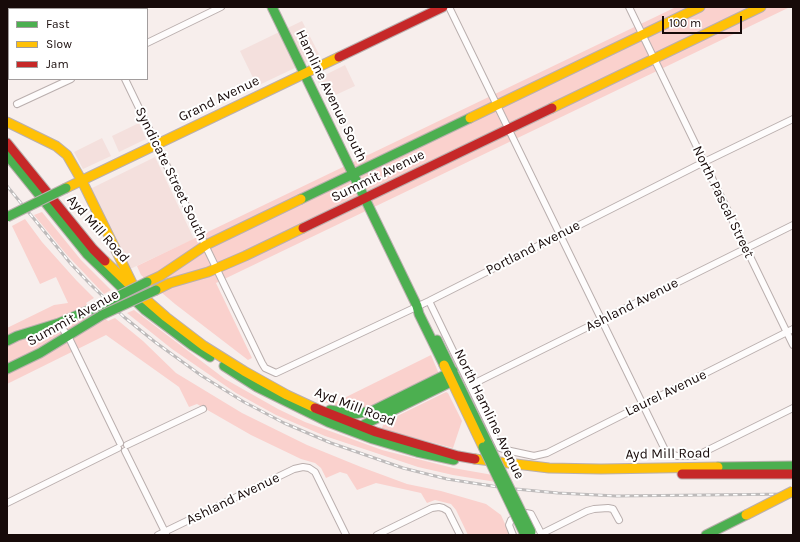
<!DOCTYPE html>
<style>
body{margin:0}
#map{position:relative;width:800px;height:542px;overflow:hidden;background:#f7eeec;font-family:Karla,sans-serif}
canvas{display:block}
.frame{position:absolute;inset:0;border:8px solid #170a09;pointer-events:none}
.legend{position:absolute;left:8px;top:8px;width:140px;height:72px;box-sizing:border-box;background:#fff;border:1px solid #a29d9d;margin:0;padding:5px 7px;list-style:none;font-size:12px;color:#170a09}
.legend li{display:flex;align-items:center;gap:8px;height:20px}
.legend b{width:20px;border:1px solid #a29d9d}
.scale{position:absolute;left:662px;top:16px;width:80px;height:18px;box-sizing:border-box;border:2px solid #170a09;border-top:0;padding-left:5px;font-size:12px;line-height:14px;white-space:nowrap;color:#170a09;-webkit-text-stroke:3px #fff;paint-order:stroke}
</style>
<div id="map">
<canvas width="800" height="542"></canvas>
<div class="frame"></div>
<ul class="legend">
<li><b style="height:5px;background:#4caf50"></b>Fast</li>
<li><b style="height:5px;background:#ffc107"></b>Slow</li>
<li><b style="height:5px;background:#c62828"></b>Jam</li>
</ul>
<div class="scale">100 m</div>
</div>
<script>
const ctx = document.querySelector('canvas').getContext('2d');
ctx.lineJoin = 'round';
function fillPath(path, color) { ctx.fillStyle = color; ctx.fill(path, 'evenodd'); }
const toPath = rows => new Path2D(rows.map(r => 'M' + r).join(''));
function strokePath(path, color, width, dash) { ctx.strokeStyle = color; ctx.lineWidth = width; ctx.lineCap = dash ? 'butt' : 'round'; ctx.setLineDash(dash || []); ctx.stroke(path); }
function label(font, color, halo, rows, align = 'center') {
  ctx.font = font + ' Karla,sans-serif'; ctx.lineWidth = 4; ctx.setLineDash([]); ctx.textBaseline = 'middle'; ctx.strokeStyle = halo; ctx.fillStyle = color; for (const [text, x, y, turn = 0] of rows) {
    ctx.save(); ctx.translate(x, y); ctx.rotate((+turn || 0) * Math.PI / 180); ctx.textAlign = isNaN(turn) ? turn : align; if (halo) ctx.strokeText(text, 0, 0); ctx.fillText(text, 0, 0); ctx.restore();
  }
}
fillPath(toPath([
 [302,21,320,56,257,86,240,51],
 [345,65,355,86,327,99,317,79],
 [139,123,146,139,119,152,112,136],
 [102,138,111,156,83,169,74,152],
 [155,157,194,239,128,270,90,189]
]), '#f4e0dd');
fillPath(toPath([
 [676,7,790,7,216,283,252,358,248,360,175,304,141,275,137,266],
 [42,212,81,260,111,290,104,294,67,255,34,215],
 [25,219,42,242,76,280,94,298,86,303,101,322,106,319,108,321,115,318,143,341,176,373,242,413,307,445,361,467,407,484,441,491,486,504,501,515,510,535,468,535,456,510,451,504,435,500,427,503,421,493,376,483,357,490,347,474,340,472,326,478,321,468,315,463,301,459,251,435,197,404,189,407,179,387,106,335,7,384,7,328,54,305,68,303,56,277,40,284,12,226],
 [134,310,225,379,278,409,305,422,382,450,453,468,493,475,496,482,453,475,418,467,325,436,276,415,236,393,172,349,127,313],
 [431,355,439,374,368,408,351,411,324,402,332,398,336,402],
 [446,392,448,393,462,421,453,448,381,429,385,422]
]), '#fad1cd');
const street = toPath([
 [90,7,91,9],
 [449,7,666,452,677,456,696,456,793,408],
 [629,7,793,345],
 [147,43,221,7],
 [125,79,262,363,265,368,276,373,429,301,698,165,793,119],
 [17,104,71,79],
 [429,301,500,448,506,450,534,456,547,453,793,329],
 [59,323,70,340,120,443],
 [471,385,793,225],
 [127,445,203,409],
 [125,451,166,534],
 [7,503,118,448],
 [541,534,587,511,594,509,608,508,613,509,619,520],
 [158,535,294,469,303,467,309,468,315,472,346,535],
 [377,535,432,508,439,507,443,508,448,511,460,535],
 [513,535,509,525,511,520,526,513,531,514,542,535]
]);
const fast = toPath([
 [272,7,417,306,419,314,444,365],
 [7,155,87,254,145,310,193,346,210,357],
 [301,199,470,118],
 [437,340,488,444],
 [7,341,17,336,59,323,94,308],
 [224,366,257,387,328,422,373,439,417,452,454,460],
 [7,369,40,353,102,315],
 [330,410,354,414,372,411,453,371],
 [357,428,455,380],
 [718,467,793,466],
 [706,535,746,515]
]);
const slow = toPath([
 [552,108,761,7],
 [470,118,700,7],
 [7,122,56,146,67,155,82,181,132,283],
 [66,188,339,57],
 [105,261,135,290,166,317,204,346,244,371,287,395,315,408],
 [147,282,160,276,206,245,301,199],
 [156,290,170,283,208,272,245,256,303,228],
 [444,365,483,447],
 [475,459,549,468,601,469,718,467]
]);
const jam = toPath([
 [339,57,443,7],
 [7,143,93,249,105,261],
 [303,228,552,108],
 [315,408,376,432,458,456,475,459],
 [682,474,793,474]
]);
strokePath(street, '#baafae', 8);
strokePath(fast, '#baafae', 11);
strokePath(slow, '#baafae', 11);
strokePath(jam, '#baafae', 11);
strokePath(street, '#fefcfc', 6);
strokePath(fast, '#4caf50', 9);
strokePath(slow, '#ffc107', 9);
strokePath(jam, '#c62828', 9);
const rail = toPath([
 [7,186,71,264,90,284,124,317,155,342,202,376,244,402,284,423,331,443,403,468,447,479,505,488,558,493,616,496,793,494]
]);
strokePath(rail, '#bebbbb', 3);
strokePath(rail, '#fff', 1.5, [4.5]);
const fastBridge = toPath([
 [7,217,66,188],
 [94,308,147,282],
 [102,315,156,290],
 [488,444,531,532],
 [483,447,525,535]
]);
const slowBridge = toPath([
 [746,515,793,491]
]);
strokePath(fastBridge, '#baafae', 11, []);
strokePath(slowBridge, '#baafae', 11, []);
strokePath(fastBridge, '#4caf50', 9);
strokePath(slowBridge, '#ffc107', 9);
label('14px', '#170a09', '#fff', [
 ["Hamline Avenue South",331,96,64],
 ["Grand Avenue",219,99,-26],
 ["Syndicate Street South",171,174,64],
 ["Summit Avenue",378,176,-26],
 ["North Pascal Street",723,202,64],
 ["Ayd Mill Road",98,229,48],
 ["Portland Avenue",533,248,-27],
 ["Ashland Avenue",632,305,-27],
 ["Summit Avenue",73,318,-29],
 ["Laurel Avenue",666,393,-26],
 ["Ayd Mill Road",355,407,21],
 ["North Hamline Avenue",489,414,64],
 ["Ayd Mill Road",668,454,-1],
 ["Ashland Avenue",233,499,-26]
]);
</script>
